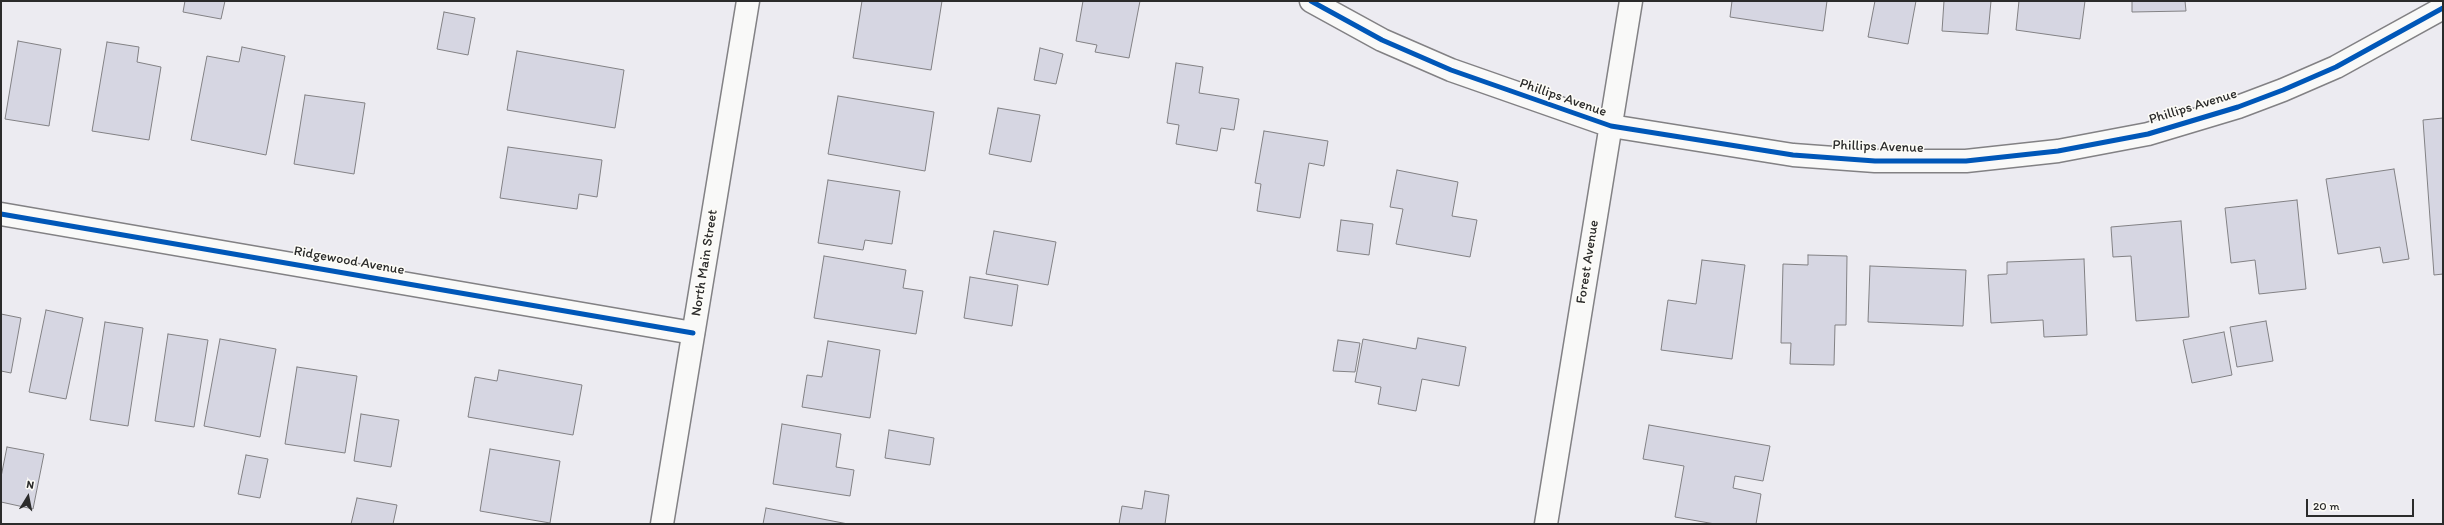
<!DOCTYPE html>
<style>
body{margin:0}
#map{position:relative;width:2444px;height:525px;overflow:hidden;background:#ecebf1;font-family:Itim,sans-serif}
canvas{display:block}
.frame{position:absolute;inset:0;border:2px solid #2b2b2b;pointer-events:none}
.north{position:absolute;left:8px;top:477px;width:40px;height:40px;-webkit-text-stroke:3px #fdfcf7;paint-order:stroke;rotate:10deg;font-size:11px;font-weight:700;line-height:16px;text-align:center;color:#2b2b2b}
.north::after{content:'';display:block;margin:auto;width:14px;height:18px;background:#2b2b2b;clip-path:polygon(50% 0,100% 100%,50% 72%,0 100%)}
.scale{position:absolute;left:2306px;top:499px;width:108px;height:18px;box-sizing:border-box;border:2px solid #2b2b2b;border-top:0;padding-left:5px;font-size:12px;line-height:14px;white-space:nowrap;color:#2b2b2b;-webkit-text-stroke:3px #fdfcf7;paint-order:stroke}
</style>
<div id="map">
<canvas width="2444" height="525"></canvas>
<div class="frame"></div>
<div class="north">N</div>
<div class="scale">20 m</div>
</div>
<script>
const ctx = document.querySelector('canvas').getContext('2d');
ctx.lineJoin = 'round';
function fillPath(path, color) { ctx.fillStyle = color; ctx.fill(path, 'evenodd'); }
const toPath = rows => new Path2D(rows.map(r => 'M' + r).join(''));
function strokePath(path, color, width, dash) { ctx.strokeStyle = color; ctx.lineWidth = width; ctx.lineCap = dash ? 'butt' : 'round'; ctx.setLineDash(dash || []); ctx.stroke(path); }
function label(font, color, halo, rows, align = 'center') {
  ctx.font = font + ' Itim,sans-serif'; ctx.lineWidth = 3; ctx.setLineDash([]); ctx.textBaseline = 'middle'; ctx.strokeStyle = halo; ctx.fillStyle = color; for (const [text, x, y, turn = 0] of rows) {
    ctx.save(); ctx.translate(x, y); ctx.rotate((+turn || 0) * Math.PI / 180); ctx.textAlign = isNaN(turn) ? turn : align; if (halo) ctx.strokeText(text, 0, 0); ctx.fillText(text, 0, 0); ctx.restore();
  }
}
const building = toPath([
 [185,1,225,1,221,19,183,12,185,1],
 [862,1,942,1,931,70,853,58,862,1],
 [1083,1,1140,1,1129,58,1095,52,1097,45,1076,41,1083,1],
 [1732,1,1827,1,1823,31,1730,17,1732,1],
 [1875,1,1916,1,1908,44,1868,37,1875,1],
 [1944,1,1991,1,1988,34,1942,31,1944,1],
 [2019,1,2085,1,2080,39,2016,30,2019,1],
 [2132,1,2185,1,2186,11,2132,12,2132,1],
 [444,12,475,18,468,55,437,49,444,12],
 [18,41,61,49,49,126,5,119,18,41],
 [107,42,139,47,137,62,161,67,149,140,92,131,107,42],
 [242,47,285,56,266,155,191,140,207,56,239,62,242,47],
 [1040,48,1063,54,1056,84,1034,80,1040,48],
 [517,51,624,70,615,128,507,110,517,51],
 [1176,63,1203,67,1199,93,1239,99,1234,130,1221,128,1217,151,1176,144,1179,125,1167,123,1176,63],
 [305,95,365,103,354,174,294,164,305,95],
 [838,96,934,112,925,171,828,154,838,96],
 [998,108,1040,115,1031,162,989,154,998,108],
 [2443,118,2443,274,2434,275,2423,120,2443,118],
 [1264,131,1328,141,1324,166,1309,163,1300,218,1257,211,1261,184,1255,183,1264,131],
 [508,147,602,160,597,197,579,194,577,209,500,198,508,147],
 [2394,169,2409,259,2383,263,2380,247,2338,254,2326,179,2394,169],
 [1397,170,1458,182,1452,216,1477,220,1470,257,1396,244,1403,209,1390,207,1397,170],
 [828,180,900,191,892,244,865,240,863,250,818,243,828,180],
 [2297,200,2306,289,2259,294,2255,260,2231,263,2225,208,2297,200],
 [1341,220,1373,224,1369,255,1337,251,1341,220],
 [2181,221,2189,317,2136,321,2131,256,2113,257,2111,227,2181,221],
 [994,231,1056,242,1048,285,986,274,994,231],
 [1808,255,1847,256,1846,325,1835,325,1834,365,1790,364,1791,343,1781,343,1783,264,1808,265,1808,255],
 [824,256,906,270,903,288,923,291,916,334,814,318,824,256],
 [2084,259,2087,335,2044,337,2043,320,1991,323,1988,275,2007,274,2007,262,2084,259],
 [1702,260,1745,265,1732,359,1661,350,1668,300,1696,304,1702,260],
 [1870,266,1966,270,1963,326,1868,322,1870,266],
 [970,277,1018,285,1012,326,964,318,970,277],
 [46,310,83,318,66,399,29,392,46,310],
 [1,314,21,318,11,373,1,371,1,314],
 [2266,321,2273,361,2237,367,2230,327,2266,321],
 [105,322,143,328,128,426,90,420,105,322],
 [2224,332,2232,375,2192,383,2183,340,2224,332],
 [168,334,208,340,194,427,155,421,168,334],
 [1418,338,1466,347,1459,386,1422,379,1416,411,1378,404,1381,387,1355,382,1363,339,1416,349,1418,338],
 [220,339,276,349,260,437,204,426,220,339],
 [1338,340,1360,343,1355,372,1333,371,1338,340],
 [828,341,880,350,870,418,802,407,807,375,822,377,828,341],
 [297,367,357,376,345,453,285,444,297,367],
 [499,370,582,385,573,435,468,417,475,377,497,381,499,370],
 [361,414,399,420,391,467,354,461,361,414],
 [782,424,841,434,836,467,854,470,850,496,773,484,782,424],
 [1649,425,1770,446,1763,481,1735,476,1733,488,1761,494,1756,524,1715,524,1675,517,1684,466,1643,459,1649,425],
 [889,430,934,438,930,465,885,458,889,430],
 [7,447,44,454,33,509,1,502,1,477,7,447],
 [490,449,560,461,550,523,480,511,490,449],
 [246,455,268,459,260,498,238,494,246,455],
 [1145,491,1169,495,1165,524,1119,524,1122,506,1142,509,1145,491],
 [357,498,397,505,393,524,351,524,357,498],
 [766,508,848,524,763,524,766,508]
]);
fillPath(building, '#d6d6e2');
strokePath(building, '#828184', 1);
const minor = toPath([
 [1311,1,1382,40,1451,70,1611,126,1793,155,1875,161,1966,161,2058,151,2148,134,2238,107,2283,90,2336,67,2443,8],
 [1,214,693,333],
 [1546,524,1631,1]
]);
const tertiary = toPath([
 [662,524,748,1]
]);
strokePath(minor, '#828184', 25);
strokePath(tertiary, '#828184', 25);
strokePath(minor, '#f9f9f8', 22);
strokePath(tertiary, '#f9f9f8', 22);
strokePath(toPath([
 [1311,1,1382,40,1451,70,1611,126,1793,155,1875,161,1966,161,2058,151,2148,134,2238,107,2283,90,2336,67,2443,8],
 [1,214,693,333]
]), '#0057b8', 5);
label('14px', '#2b2b2b', '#fdfcf7', [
 ["Phillips Avenue",1563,98,19],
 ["Phillips Avenue",2193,107,-17],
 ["Phillips Avenue",1878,147,2],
 ["Ridgewood Avenue",349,261,10],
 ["Forest Avenue",1588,262,-81],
 ["North Main Street",705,263,-81]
]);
</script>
